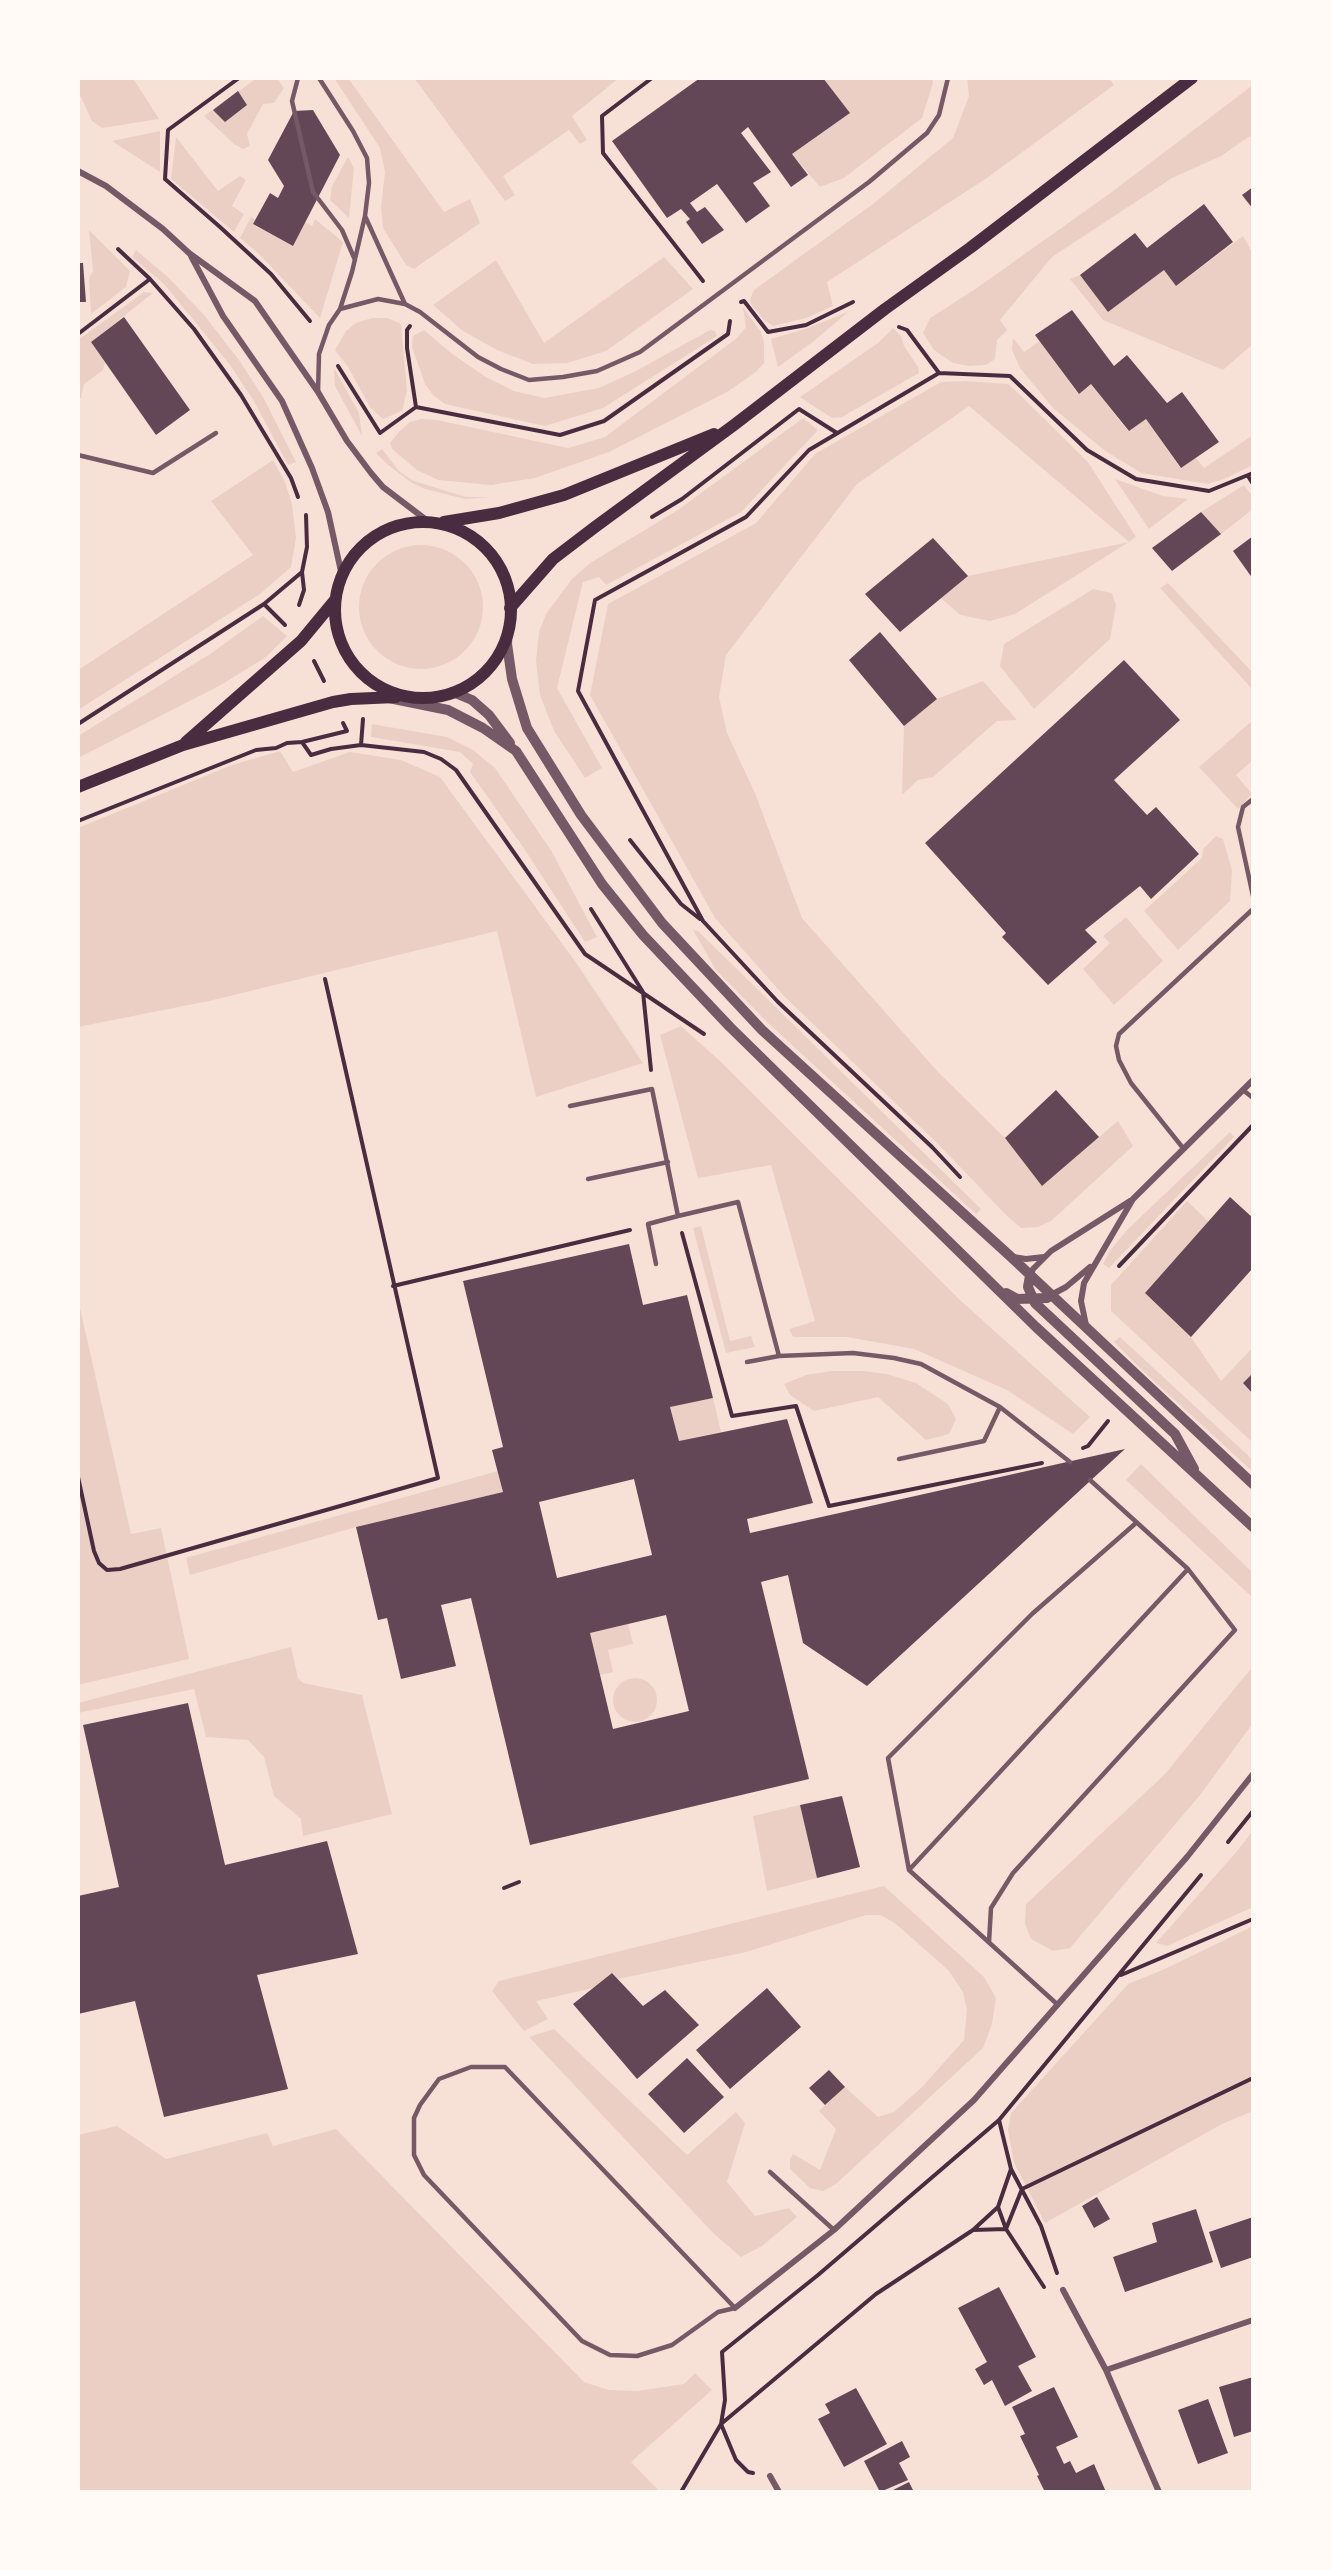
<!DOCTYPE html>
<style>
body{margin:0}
#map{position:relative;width:1331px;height:2570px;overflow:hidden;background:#f7e1d7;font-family:Signika,sans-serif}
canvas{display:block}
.frame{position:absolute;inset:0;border:80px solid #fffaf5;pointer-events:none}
</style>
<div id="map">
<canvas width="1331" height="2570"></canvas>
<div class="frame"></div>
</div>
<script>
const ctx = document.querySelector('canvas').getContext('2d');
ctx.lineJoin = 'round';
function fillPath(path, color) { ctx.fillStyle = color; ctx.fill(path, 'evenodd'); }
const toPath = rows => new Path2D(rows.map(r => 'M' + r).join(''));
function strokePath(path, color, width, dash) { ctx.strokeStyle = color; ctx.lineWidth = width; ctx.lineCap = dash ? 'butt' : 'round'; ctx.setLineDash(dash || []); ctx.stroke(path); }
fillPath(toPath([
 [78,78,133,78,159,119,102,128,92,121,81,97,78,95],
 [257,78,277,78,284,88,274,103,263,104,247,134,250,146,243,149,234,144,204,116],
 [334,78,348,78,444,212,470,199,480,223,414,269,406,265,383,228,381,207,385,172,380,148],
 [414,78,619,78,572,116,587,140,580,144,569,130,503,176,515,195,505,201],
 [823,78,932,78,933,83,922,118,844,178,820,187,792,154,849,114],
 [967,78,1109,78,1114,85,987,178,827,282,833,306,806,318,773,326,764,320,751,304,750,299,754,290,873,204,953,138,969,96],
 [1253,85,1253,139,1250,136,1221,156,1172,178,1052,257,1000,320,1007,330,997,340,995,359,986,365,968,366,953,363,934,350,923,333,930,318,974,290,1109,194],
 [160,131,160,172,112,141],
 [176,137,218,191,240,176,246,180,232,206,244,214,234,232,171,179],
 [348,157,354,168,349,218,330,200,332,186],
 [251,217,256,220,253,225,293,246,305,222,312,226,315,219,343,242,320,318,258,253,240,238],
 [89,230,130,271,126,287,91,314,89,278,93,271],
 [1243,236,1253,254,1253,344,1223,370,1103,320,1070,279,1080,275,1108,312,1164,270,1176,286],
 [136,250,169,278,204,315,239,360,263,397,296,462,288,465,255,403,230,365,196,323,164,284,132,257],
 [664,257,693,289,606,351,567,363,533,364,497,350,463,331,433,305,496,260,544,343],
 [144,292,153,293,91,342,105,363,103,370,84,384,81,398,78,398,78,340],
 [743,307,761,332,764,342,764,363,756,372,727,392,609,452,535,478,491,485,438,480,417,470,392,449,390,443,398,433,410,422,421,419,437,420,568,448,605,437,737,338,746,327],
 [848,312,814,341,778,367,771,339,805,329],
 [372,318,388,318,401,324,407,391,402,411,383,419,370,407,348,367,335,350,346,331,356,323],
 [893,328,901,336,904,346,918,367,919,373,842,417,832,418,800,397,878,343],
 [424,330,451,353,486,377,514,391,544,398,599,388,636,371,710,330,715,331,717,336,603,408,545,426,445,404,433,395,425,384,412,347,413,336],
 [1013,338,1024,352,1040,341,1078,394,1091,384,1128,431,1146,419,1180,468,1196,458,1204,468,1253,435,1253,465,1224,479,1208,484,1141,473,1104,450,1053,408,1020,368,1012,350],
 [334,368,359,413,362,436,335,386],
 [966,381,1008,384,1017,392,1088,462,1136,537,1129,542,1015,614,990,621,960,615,941,598,968,576,1129,542,969,406,857,484,726,655,719,697,727,733,755,793,802,918,938,1072,1005,1138,1042,1185,1118,1121,1133,1146,1051,1221,1038,1227,1021,1228,1006,1215,940,1146,784,996,715,918,590,695,608,604,756,523,815,454,941,382],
 [803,418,818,430,741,512,606,585,599,577,583,582,557,688,602,768,585,778,554,731,540,695,536,661,539,632,546,614,572,579,590,563,678,510],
 [382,449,400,472,414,481,466,497,491,497,465,499,425,489,412,483,388,465,376,453],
 [273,460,285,482,292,504,296,538,291,567,260,594,78,710,78,670,253,555,211,501],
 [1115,479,1163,496,1188,499,1149,529],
 [1244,485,1253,497,1253,509,1221,534,1201,512],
 '359 607a62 62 0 1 1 124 0a62 62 0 1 1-124 0Z',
 [1168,583,1253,673,1253,690,1160,588],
 [1093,589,1112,593,1116,605,1110,639,1034,709,1000,666,1004,644],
 [263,616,287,636,266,657,221,685,78,758,78,736,210,654],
 [983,681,1017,720,997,721,933,777,918,780,902,795,904,726,937,699],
 [1253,720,1253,760,1236,775,1252,794,1238,809,1199,767],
 [372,724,447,737,473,750,495,768,552,852,597,937,585,942,525,850,470,772,473,764,460,752,371,737],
 [280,751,293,772,350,752,401,760,440,777,575,961,643,1063,536,1097,497,931,209,1001,78,1027,78,828,232,765],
 [1216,836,1223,839,1232,870,1230,901,1178,950,1144,911,1202,858,1203,849],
 [1126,917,1163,961,1114,1005,1083,969,1110,943,1103,936],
 [693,930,698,931,736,968,981,1209,976,1214,767,1022,716,970],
 [681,1026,720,1061,960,1300,1090,1417,1073,1434,1007,1390,914,1349,847,1337,793,1337,789,1329,815,1321,771,1165,698,1178,660,1035],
 [1230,1132,1234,1137,1109,1268,1103,1264,1109,1252,1127,1230],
 [1187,1201,1209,1222,1191,1337,1221,1381,1253,1347,1253,1373,1243,1383,1253,1394,1253,1443,1111,1311,1111,1285],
 [701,1226,730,1341,751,1336,755,1347,726,1353,693,1228],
 [78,1299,131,1534,161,1528,189,1659,78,1685],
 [1120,1337,1253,1460,1253,1472,1142,1370,1114,1342],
 [832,1371,863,1371,887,1374,916,1383,948,1404,956,1419,949,1434,926,1440,878,1397,814,1411,790,1395,784,1384,806,1375],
 [713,1398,721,1432,679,1441,670,1407],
 [1141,1464,1253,1573,1253,1598,1126,1480],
 [498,1471,503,1492,356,1527,190,1575,186,1558],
 [628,1624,633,1644,608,1650,613,1672,600,1675,590,1633],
 [291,1647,298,1678,303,1683,362,1695,392,1814,303,1836,301,1819,274,1796,264,1757,248,1740,206,1737,194,1689,78,1713,78,1703],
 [1253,1666,1253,1723,1200,1795,1070,1948,1053,1951,1031,1939,1025,1924,1026,1904,1165,1774],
 '613 1700a22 22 0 1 1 44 0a22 22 0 1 1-44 0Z',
 [800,1805,817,1878,767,1891,753,1816],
 [1253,1830,1253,1907,1167,1946,1156,1943,1238,1850],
 [884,1886,984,1977,996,1998,992,2024,983,2048,836,2184,823,2191,810,2188,790,2169,790,2159,793,2154,820,2170,836,2129,819,2111,845,2087,878,2117,894,2112,922,2087,964,2040,967,2010,963,1992,948,1970,896,1924,881,1915,866,1915,746,1952,618,1979,612,1973,593,1988,536,2001,548,2019,524,2031,492,1991,499,1981],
 [1253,1926,1253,2111,1222,2124,1045,2223,1014,2163,1008,2130,1011,2113,1128,1984,1167,1968],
 [554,2029,687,2155,736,2112,745,2123,727,2182,755,2216,789,2208,797,2217,762,2246,741,2257,714,2234,529,2037],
 [117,2126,166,2159,267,2133,273,2146,336,2129,584,2382,609,2390,638,2391,684,2384,695,2373,712,2390,631,2462,660,2492,78,2492,78,2135]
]), '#ebcfc5');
fillPath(toPath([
 [700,78,823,78,850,113,792,154,808,175,791,187,748,127,741,133,771,172,753,183,770,206,746,223,717,184,690,203,697,212,705,207,724,230,702,244,686,222,690,219,681,209,667,218,612,141],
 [238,91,247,105,225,122,213,110],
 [313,110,340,155,293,246,253,224,270,193,278,198,284,186,268,160,294,111],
 [1253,187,1253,209,1242,195],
 [1204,204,1233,242,1176,286,1164,270,1108,312,1080,275,1135,233,1147,248],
 [78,263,83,263,86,302,78,302],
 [1072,310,1114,366,1127,355,1167,403,1182,392,1219,442,1181,468,1146,419,1129,431,1091,384,1079,394,1035,335],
 [124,317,190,410,156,435,91,342],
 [1201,512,1221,534,1172,571,1152,548],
 [1253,536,1253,579,1233,551],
 [933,538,968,576,900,632,865,594],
 [880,632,937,699,904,726,849,660],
 [1124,660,1180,720,1114,780,1147,815,1156,807,1199,854,1151,899,1140,886,1085,930,1097,942,1048,985,1002,937,1006,933,925,843],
 [1056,1090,1099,1137,1042,1186,1005,1138],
 [1230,1197,1253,1218,1253,1268,1191,1337,1145,1293],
 [629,1244,643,1305,687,1295,713,1398,670,1407,679,1441,787,1419,813,1503,747,1519,750,1533,1125,1449,867,1686,803,1643,788,1575,761,1582,809,1779,530,1845,471,1598,441,1605,456,1666,401,1679,387,1618,378,1620,356,1527,503,1492,492,1450,503,1447,463,1281],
 [634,1479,652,1555,557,1578,539,1502],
 [666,1615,689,1711,613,1729,590,1633],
 [1253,1373,1253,1394,1243,1383],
 [188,1703,225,1865,327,1841,358,1954,257,1975,288,2089,164,2117,135,2001,78,2014,78,1896,119,1887,83,1725],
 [842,1796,860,1867,817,1878,800,1805],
 [612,1973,643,2006,665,1990,699,2025,637,2079,573,2004],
 [767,1988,801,2027,730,2089,696,2050],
 [687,2058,724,2097,684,2133,648,2094],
 [829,2070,845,2087,825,2105,809,2088],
 [1097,2197,1110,2219,1094,2228,1082,2206],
 [1196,2209,1213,2262,1125,2292,1113,2257,1157,2242,1152,2223],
 [1253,2217,1253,2257,1221,2268,1209,2232],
 [999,2287,1036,2357,1018,2366,1032,2391,1005,2406,992,2380,984,2385,975,2369,987,2362,958,2308],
 [1253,2377,1253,2431,1234,2437,1219,2387],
 [1054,2387,1078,2437,1056,2447,1064,2464,1070,2461,1076,2473,1094,2464,1106,2492,1045,2492,1037,2476,1039,2475,1020,2436,1025,2434,1012,2407],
 [856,2388,887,2444,844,2467,818,2419,830,2413,825,2404],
 [1208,2399,1228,2453,1198,2464,1178,2410],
 [902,2441,910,2457,899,2463,908,2480,880,2492,864,2461],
 [909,2482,914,2492,889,2492]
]), '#644757');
strokePath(toPath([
 [239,78,168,130,165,179,220,227,271,274,310,321],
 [652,78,602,116,603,153,703,281],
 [118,249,150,279,194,329,241,395,291,478,298,497],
 [741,302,744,301,768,332,806,325,853,302],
 [410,326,407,330,407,348,416,407],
 [899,327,907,330,939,373,1010,376,1087,450,1136,479,1209,491,1253,473],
 [78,334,150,279],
 [338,366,380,433,416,407,560,435,604,421,728,334,730,321],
 [939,373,809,450,746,517,595,600,578,691,703,921,778,1002,932,1147,960,1177],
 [1248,476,1253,484],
 [652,517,682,499,799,409,837,433],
 [264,604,302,572,307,547,306,515],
 [299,605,304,590,302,572],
 [314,661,324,681],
 [78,724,264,604,285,625],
 [302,742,347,731,343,723],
 [361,745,363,719],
 [78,821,256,750,276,748,287,743,302,742,311,755,331,749,361,745,424,752,441,759,456,770,585,954,704,1034],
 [630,840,681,904,700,919],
 [591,909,643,992,651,1070],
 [682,1233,732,1416,796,1406,829,1506,1042,1463],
 [1119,1266,1253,1125],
 [393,1286,630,1230],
 [1083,1448,1088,1446,1108,1421],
 [78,1477,94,1551,99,1563,107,1570,120,1569,438,1478,325,979],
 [1228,1842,1253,1811],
 [504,1888,519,1882],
 [1121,1975,1253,1919],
 [999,2120,1011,2169,1041,2226,1057,2273],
 [1011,2169,998,2207,1006,2229,1044,2287],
 [973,2230,1006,2229,1022,2189,1253,2078],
 [753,2473,748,2472,736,2460,721,2424,876,2294,973,2230,998,2207],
 [681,2492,721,2424,725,2400,722,2352,818,2275,999,2120,1201,1875]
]), '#4a2c40', 4);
strokePath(toPath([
 [298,78,292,101,313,192,342,230,355,260],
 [365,216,405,304],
 [340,309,378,299,405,304,420,312,478,357,501,369,529,380,563,377,597,371,640,352,869,182,927,133,939,115,948,78],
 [318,392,319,354,329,325,340,309,352,272,365,216,369,183,367,158,353,131,319,78],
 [78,455,153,473,216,433],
 [1253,799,1243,807,1238,827,1253,896],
 [1243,1090,1253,1098],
 [570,1106,652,1089,678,1216,738,1202,779,1356],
 [1183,1148,1131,1083,1119,1060,1116,1046,1119,1034,1253,909],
 [588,1179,668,1162],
 [656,1264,648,1224,678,1216],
 [747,1362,779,1356,853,1353,894,1358,921,1364,1000,1407,1070,1462],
 [899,1459,984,1441,1000,1407],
 [909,1870,1188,1569],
 [989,1942,991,1908,1013,1873,1235,1630,1188,1569,1090,1480],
 [1058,2005,909,1870,888,1758,1032,1614,1136,1523],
 [471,2067,505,2067,735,2308,718,2312,672,2345,637,2356,610,2355,582,2341,424,2175,414,2155,414,2118,420,2105,439,2079,471,2067],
 [770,2172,834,2230]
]), '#755966', 4.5);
strokePath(toPath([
 [78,171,106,186,163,229,189,253,255,301,318,392,347,441,371,473,383,487,429,522],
 [191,256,223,316,282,401,312,468,328,512,342,576],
 [1013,1257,1026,1259,1044,1257],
 [1030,1276,1033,1269,1051,1251,1130,1201],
 [1051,1295,1066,1287,1090,1267],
 [1086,1325,1081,1301,1084,1283,1133,1199,1253,1080],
 [1063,2290,1106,2370],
 [735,2308,834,2230,974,2100,1187,1857,1253,1774],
 [770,2476,779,2492],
 [1159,2492,1106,2370,1253,2320]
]), '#755966', 6);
strokePath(toPath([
 [508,630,507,644,512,679,527,728,581,815,662,923,762,1030,1010,1256,1253,1484],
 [453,692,472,700,489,715,510,743],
 [389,698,448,710,483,728,516,751,602,884,643,935,730,1027,1036,1327,1253,1527],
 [1030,1276,1028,1287,1035,1303,1175,1434,1194,1469],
 [1006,1293,1017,1299,1047,1298,1051,1295]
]), '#755966', 10);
strokePath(toPath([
 [444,522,499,513,564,495,714,434],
 '335 610a88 88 0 1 1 176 0a88 88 0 1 1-176 0Z',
 [510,608,553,559,595,527,734,425,885,309,970,248,1192,78],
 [186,742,301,641,335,600],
 [78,787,183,745,333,702,351,699,396,697]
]), '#4a2c40', 12);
</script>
